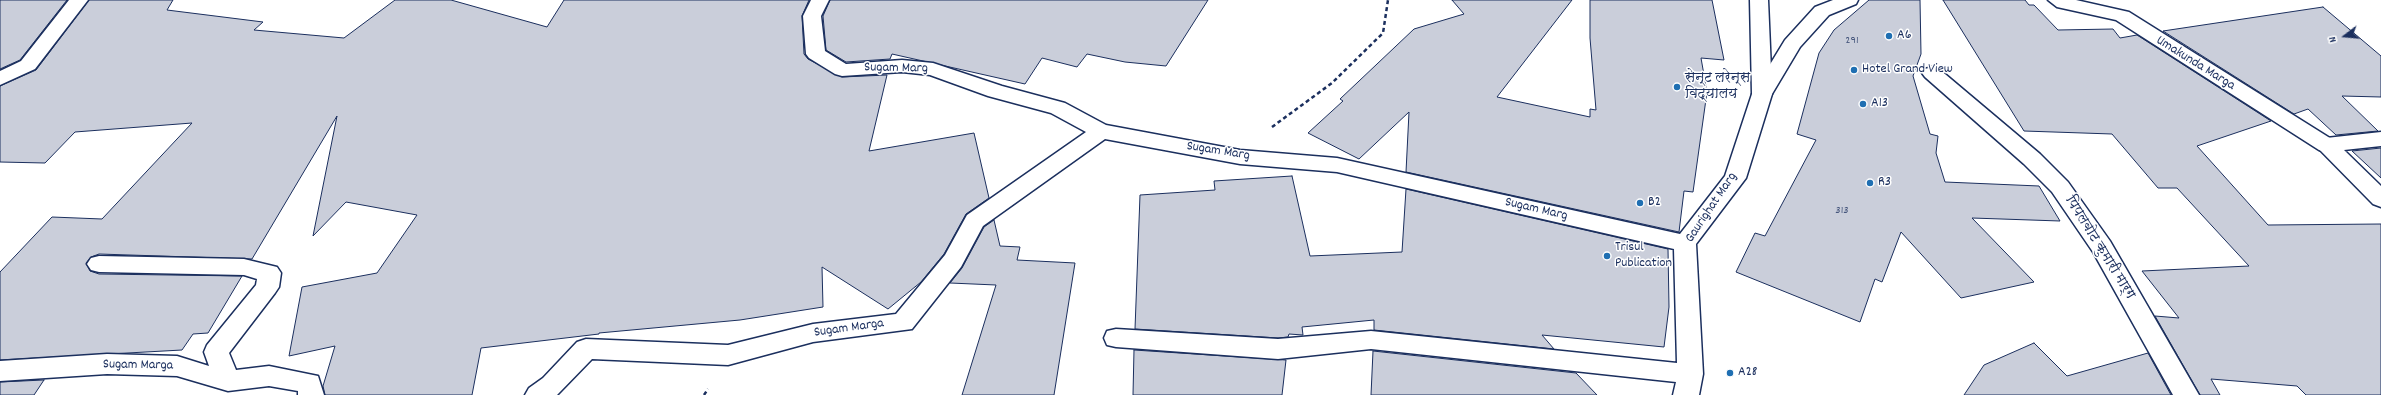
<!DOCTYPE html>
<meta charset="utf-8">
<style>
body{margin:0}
#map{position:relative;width:2381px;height:395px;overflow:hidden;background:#fff;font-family:Dekko,sans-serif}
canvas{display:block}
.north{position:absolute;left:2325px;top:16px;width:40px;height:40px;-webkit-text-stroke:3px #fff;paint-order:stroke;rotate:254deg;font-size:11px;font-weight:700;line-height:16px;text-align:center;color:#1b2f5e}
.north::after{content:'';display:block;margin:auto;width:14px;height:18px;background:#1b2f5e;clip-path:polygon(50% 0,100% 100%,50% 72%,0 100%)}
</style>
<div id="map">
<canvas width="2381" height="395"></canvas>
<div class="north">N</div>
</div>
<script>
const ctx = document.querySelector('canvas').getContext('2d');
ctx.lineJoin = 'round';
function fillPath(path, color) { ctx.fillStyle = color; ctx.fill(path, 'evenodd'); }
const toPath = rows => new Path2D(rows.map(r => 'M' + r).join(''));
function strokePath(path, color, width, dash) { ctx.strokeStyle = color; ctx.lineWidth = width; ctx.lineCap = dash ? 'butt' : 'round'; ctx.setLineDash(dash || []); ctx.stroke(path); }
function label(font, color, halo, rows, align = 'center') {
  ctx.font = font + ' Dekko,"Playpen Sans Deva",sans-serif'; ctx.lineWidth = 3; ctx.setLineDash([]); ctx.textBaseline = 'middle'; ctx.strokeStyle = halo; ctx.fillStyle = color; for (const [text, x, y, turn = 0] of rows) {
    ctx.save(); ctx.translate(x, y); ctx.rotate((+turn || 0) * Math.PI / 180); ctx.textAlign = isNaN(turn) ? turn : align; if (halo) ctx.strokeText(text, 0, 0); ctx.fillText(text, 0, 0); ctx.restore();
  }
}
const building = toPath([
 [0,0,67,0,20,60,0,69,0,0],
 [89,0,173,0,167,10,263,22,254,30,344,38,395,0,451,0,547,27,564,0,809,0,802,16,804,54,808,59,842,77,887,75,869,151,974,133,989,198,966,214,944,254,921,282,888,309,822,267,823,307,740,320,599,333,599,334,481,348,472,395,325,395,323,386,335,346,289,356,302,287,377,273,417,215,346,202,313,236,337,116,252,259,99,254,91,257,86,263,90,271,99,274,242,276,208,333,193,334,182,350,0,360,0,272,52,217,102,219,192,123,75,132,45,163,0,162,0,86,36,70,89,0],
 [830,0,1208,0,1166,66,1125,62,1087,54,1077,67,1042,58,1025,84,892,54,890,59,846,62,826,50,823,16,830,0],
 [1452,0,1572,0,1497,97,1590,117,1590,109,1596,110,1590,38,1590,0,1712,0,1724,60,1701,58,1707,92,1693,192,1684,191,1679,232,1406,172,1409,112,1359,159,1308,133,1343,101,1340,99,1414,29,1464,14,1452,0],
 [1869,0,1920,0,1921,54,1913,76,1930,134,1938,136,1936,153,1945,182,2039,186,2060,221,1972,218,2034,282,1961,298,1901,232,1882,282,1875,279,1860,322,1736,272,1755,233,1765,236,1816,140,1797,134,1819,53,1834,30,1869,0],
 [1943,0,2025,0,2029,5,2034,5,2058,30,2113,29,2120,38,2137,35,2271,121,2197,146,2268,225,2381,224,2381,395,2306,395,2297,386,2211,379,2220,395,2200,395,2155,316,2179,318,2142,271,2249,266,2177,188,2158,188,2112,134,2024,131,1943,0],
 [2323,7,2381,56,2381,97,2342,96,2378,131,2336,135,2308,109,2294,114,2163,31,2323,7],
 [2381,148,2381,178,2352,151,2381,148],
 [1292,176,1310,256,1402,252,1406,189,1668,249,1669,307,1664,347,1542,335,1554,349,1374,330,1374,320,1302,327,1303,335,1289,334,1288,337,1278,338,1135,329,1140,195,1215,190,1214,181,1292,176],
 [994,220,1000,246,1020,247,1017,260,1075,263,1054,395,962,395,996,285,950,283,962,268,984,227,994,220],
 [2034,343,2067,376,2148,353,2171,395,1964,395,1984,365,2034,343],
 [1134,350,1286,360,1282,395,1133,395,1134,350],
 [1373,351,1576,373,1597,395,1371,395,1373,351],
 [44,380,34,395,0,395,0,382,44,380]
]);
fillPath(building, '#caceda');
strokePath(building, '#1b2f5e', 1);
const pedestrian = toPath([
 [1833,0,1858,0,1856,4,1829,15,1800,47,1769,99,1762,100,1755,99,1752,94,1785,40,1815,7,1833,0],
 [2048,0,2076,0,2129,12,2333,140,2337,145,2333,150,2326,152,2319,150,2116,20,2057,7,2048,0]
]);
const minor = toPath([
 [69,0,88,0,35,69,0,85,0,71,21,61,69,0],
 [811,0,829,0,821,16,825,51,846,64,902,60,933,63,1002,86,1065,103,1106,125,1240,150,1337,158,1680,234,1725,176,1752,94,1750,0,1768,0,1772,94,1746,178,1696,244,1703,374,1699,395,1673,395,1676,382,1371,349,1278,359,1116,347,1107,345,1104,338,1107,331,1116,329,1278,339,1371,331,1677,363,1674,249,1337,172,1240,164,1105,139,983,226,961,267,912,329,813,342,728,365,592,359,557,395,525,395,529,388,543,378,577,342,586,339,728,345,813,324,896,314,945,255,967,215,1086,132,1051,113,988,96,930,75,902,72,842,76,835,74,809,58,806,54,803,16,811,0],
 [1932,67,1939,69,2040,154,2068,182,2110,241,2199,395,2173,395,2093,252,2052,192,2024,164,1925,77,1922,73,1925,69,1932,67],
 [2381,132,2381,146,2344,150,2381,186,2381,207,2373,204,2315,145,2319,140,2326,138,2381,132],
 [99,256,244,259,277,267,281,273,279,287,275,293,229,353,236,370,269,366,318,376,324,395,298,395,298,391,269,386,228,391,177,376,107,374,0,381,0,361,107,354,177,356,209,366,204,352,207,345,256,285,257,279,244,275,99,272,91,270,87,264,91,258,99,256]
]);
strokePath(pedestrian, '#1b2f5e', 3);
strokePath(minor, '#1b2f5e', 3);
strokePath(toPath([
 [1272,127,1332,83,1383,33,1388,0],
 [704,395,708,389]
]), '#1b2f5e', 2.5, [4, 3]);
fillPath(pedestrian, '#fff');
fillPath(minor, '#fff');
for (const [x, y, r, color] of [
 [1889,36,4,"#1f6fb2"],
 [1854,70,4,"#1f6fb2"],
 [1677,87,4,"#1f6fb2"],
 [1863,104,4,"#1f6fb2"],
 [1870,183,4,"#1f6fb2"],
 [1640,203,4,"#1f6fb2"],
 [1607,256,4,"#1f6fb2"],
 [1730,373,4,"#1f6fb2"]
]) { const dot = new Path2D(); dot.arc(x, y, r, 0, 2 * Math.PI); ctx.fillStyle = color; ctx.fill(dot); strokePath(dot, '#fff', 1.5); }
label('12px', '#47577d', null, [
 ["291",1852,41],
 ["313",1842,211]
]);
label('14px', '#1b2f5e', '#fff', [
 ["A6",1897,36],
 ["Hotel Grand View",1862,70],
 ["सेन्ट लरेन्स",1685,79],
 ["विद्यालय",1685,95],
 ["A13",1871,104],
 ["R3",1878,183],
 ["B2",1648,203],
 ["Trisul",1615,248],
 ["Publication",1615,264],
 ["A28",1738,373]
], 'left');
label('14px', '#1b2f5e', '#fff', [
 ["Umakunda Marga",2195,64,32],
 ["Sugam Marg",896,69,1],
 ["Sugam Marg",1218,152,9],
 ["Gaurighat Marg",1712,208,-56],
 ["Sugam Marg",1536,210,13],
 ["पिपलबोट कुमारी मार्ग",2099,248,58],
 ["Sugam Marga",849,329,-8],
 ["Sugam Marga",138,366,1]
]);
</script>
